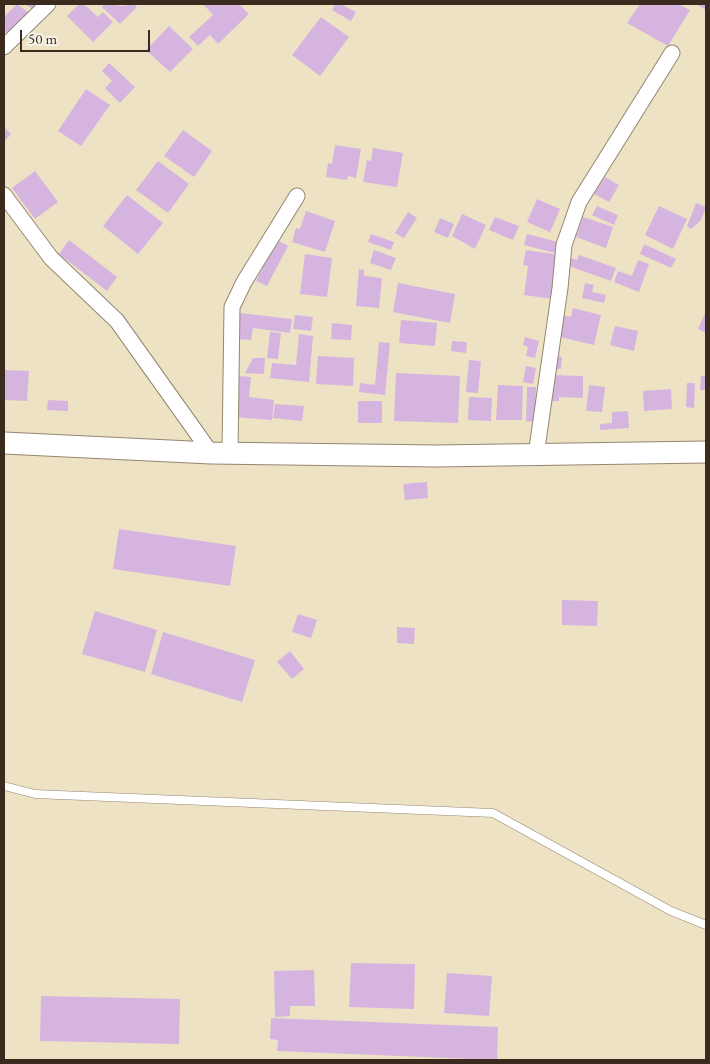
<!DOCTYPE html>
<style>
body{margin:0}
#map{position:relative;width:710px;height:1064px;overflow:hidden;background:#eee2c4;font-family:"EB Garamond",serif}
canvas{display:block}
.frame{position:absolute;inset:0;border:5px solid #3b2a1e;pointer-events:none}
.scale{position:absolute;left:20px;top:30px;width:130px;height:22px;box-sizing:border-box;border:2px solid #3b2a1e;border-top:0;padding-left:6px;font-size:15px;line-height:18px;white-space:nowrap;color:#3b2a1e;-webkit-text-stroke:4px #f7f3e8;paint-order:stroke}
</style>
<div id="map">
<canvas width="710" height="1064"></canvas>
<div class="frame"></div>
<div class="scale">50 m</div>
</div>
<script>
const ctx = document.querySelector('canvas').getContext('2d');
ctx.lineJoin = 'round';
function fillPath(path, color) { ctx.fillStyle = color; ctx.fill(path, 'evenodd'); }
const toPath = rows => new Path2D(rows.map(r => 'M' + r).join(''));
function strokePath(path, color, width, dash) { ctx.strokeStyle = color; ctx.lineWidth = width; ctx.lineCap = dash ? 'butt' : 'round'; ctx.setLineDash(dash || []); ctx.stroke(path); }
fillPath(toPath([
 [17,4,30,14,9,35,4,30,4,17],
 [25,4,36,4,32,9],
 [79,4,84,4,98,17,103,12,113,22,93,42,67,16],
 [105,4,123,6,133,4,137,7,120,24,102,7],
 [203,4,239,4,249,14,218,44,210,35,198,46,189,37,213,15],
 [335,4,340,4,356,12,351,21,332,10],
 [640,4,678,4,690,10,668,46,627,23],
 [696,4,706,4,706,10],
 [321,17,349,37,320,76,292,55],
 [169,26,193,49,170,72,146,50],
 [109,63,135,87,120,103,105,88,112,81,102,71],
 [86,89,110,105,81,146,58,131],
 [4,127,11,134,4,142],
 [183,130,212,151,194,177,164,156],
 [335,145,361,149,356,178,348,176,347,180,326,177,328,163,332,164],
 [373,148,403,153,397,187,363,182,367,160,371,161],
 [158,161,189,184,168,213,136,190],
 [35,171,58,202,35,219,12,188],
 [605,177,619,185,609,202,594,194],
 [127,195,163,223,138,254,103,226],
 [537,199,560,209,550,232,527,222],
 [696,203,706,207,701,220,691,229,687,226],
 [597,206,618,215,614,225,592,215],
 [659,206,687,219,673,249,645,235],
 [306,211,335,221,325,252,292,242,296,228,300,229],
 [408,212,417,218,404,238,395,233],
 [462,214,486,225,475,249,452,236],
 [495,217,519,226,513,240,489,230],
 [583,217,613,227,606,248,576,237],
 [440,218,454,224,448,238,434,232],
 [371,234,394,242,391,250,368,242],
 [527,234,558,242,555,253,524,245],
 [69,240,117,277,107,291,59,254],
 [277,240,288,246,267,286,256,281],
 [644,244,676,259,671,268,640,254],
 [374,250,396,258,391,270,370,263],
 [526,250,560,255,553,299,524,295,528,266,523,265],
 [305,254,332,258,327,297,300,294],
 [579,255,616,268,611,281,563,264,566,256,577,260],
 [638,260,649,264,639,292,614,282,618,271,632,276],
 [359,269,364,270,364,276,382,278,379,308,356,306],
 [398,283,455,294,450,323,393,312],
 [585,283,594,285,592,292,606,295,604,303,582,298],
 [573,308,601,315,594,345,556,336,561,315,571,317],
 [240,313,292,319,290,333,253,328,251,340,237,339],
 [705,313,706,314,706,333,698,329],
 [295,315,313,317,311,331,293,329],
 [401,320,437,323,435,346,399,343],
 [332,323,352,325,351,340,331,339],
 [615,326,638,331,634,351,610,345],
 [270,332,281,333,278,359,267,358],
 [299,334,313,336,309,382,270,378,272,363,296,365],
 [525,337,539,341,535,358,526,356,528,347,523,345],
 [452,341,467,342,466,353,451,351],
 [379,342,390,343,385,395,359,392,360,383,375,385],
 [318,356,354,358,353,386,316,384],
 [552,356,562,357,561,369,551,369],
 [253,358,265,358,264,374,245,373],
 [469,360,481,361,478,393,466,392],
 [526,366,536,368,533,384,523,382],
 [4,370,29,371,27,401,4,400],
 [396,373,460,376,458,423,394,421],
 [549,375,583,376,583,398,559,397,559,401,548,401],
 [237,376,251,377,249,397,274,400,272,420,233,417],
 [701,376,706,376,706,390,700,390],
 [687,383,695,383,694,408,686,407],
 [498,385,523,386,522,420,496,420],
 [589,385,605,387,602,412,586,411],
 [527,387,536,387,535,422,526,421],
 [671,389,672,409,644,411,643,391],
 [469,397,492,398,491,421,468,420],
 [48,400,68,401,68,411,47,410],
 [358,401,382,401,382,423,358,423],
 [275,404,304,406,302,421,273,418],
 [628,411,629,428,600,430,600,424,612,423,612,412],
 [427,482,428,498,405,500,403,484],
 [119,529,236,546,230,586,113,569],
 [562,600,598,601,597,626,562,625],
 [95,611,157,630,145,672,82,654],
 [298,614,317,620,311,638,292,632],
 [397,627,415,628,414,644,397,643],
 [163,632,255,660,242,702,151,674],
 [290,651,304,669,292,679,277,662],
 [351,963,415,964,414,1009,349,1007],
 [314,970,315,1006,290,1006,290,1016,275,1017,274,971],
 [447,973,492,976,489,1016,444,1013],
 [41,996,180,999,179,1044,40,1041],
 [271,1018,498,1027,497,1060,277,1051,278,1040,270,1039]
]), '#d6b4e0');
const lane = toPath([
 [4,786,35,794,493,813,671,911,706,925]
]);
const street = toPath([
 [4,47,48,4],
 [4,195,51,258,117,321,211,453],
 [230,453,232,307,244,282,297,196],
 [536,455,560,288,564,245,579,202,672,53]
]);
const secondary = toPath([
 [4,443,211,453,436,456,706,452]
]);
strokePath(lane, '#948671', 9);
strokePath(street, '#948671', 17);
strokePath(secondary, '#948671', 23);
strokePath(lane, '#fff', 8);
strokePath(street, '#fff', 15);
strokePath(secondary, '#fff', 21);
</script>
